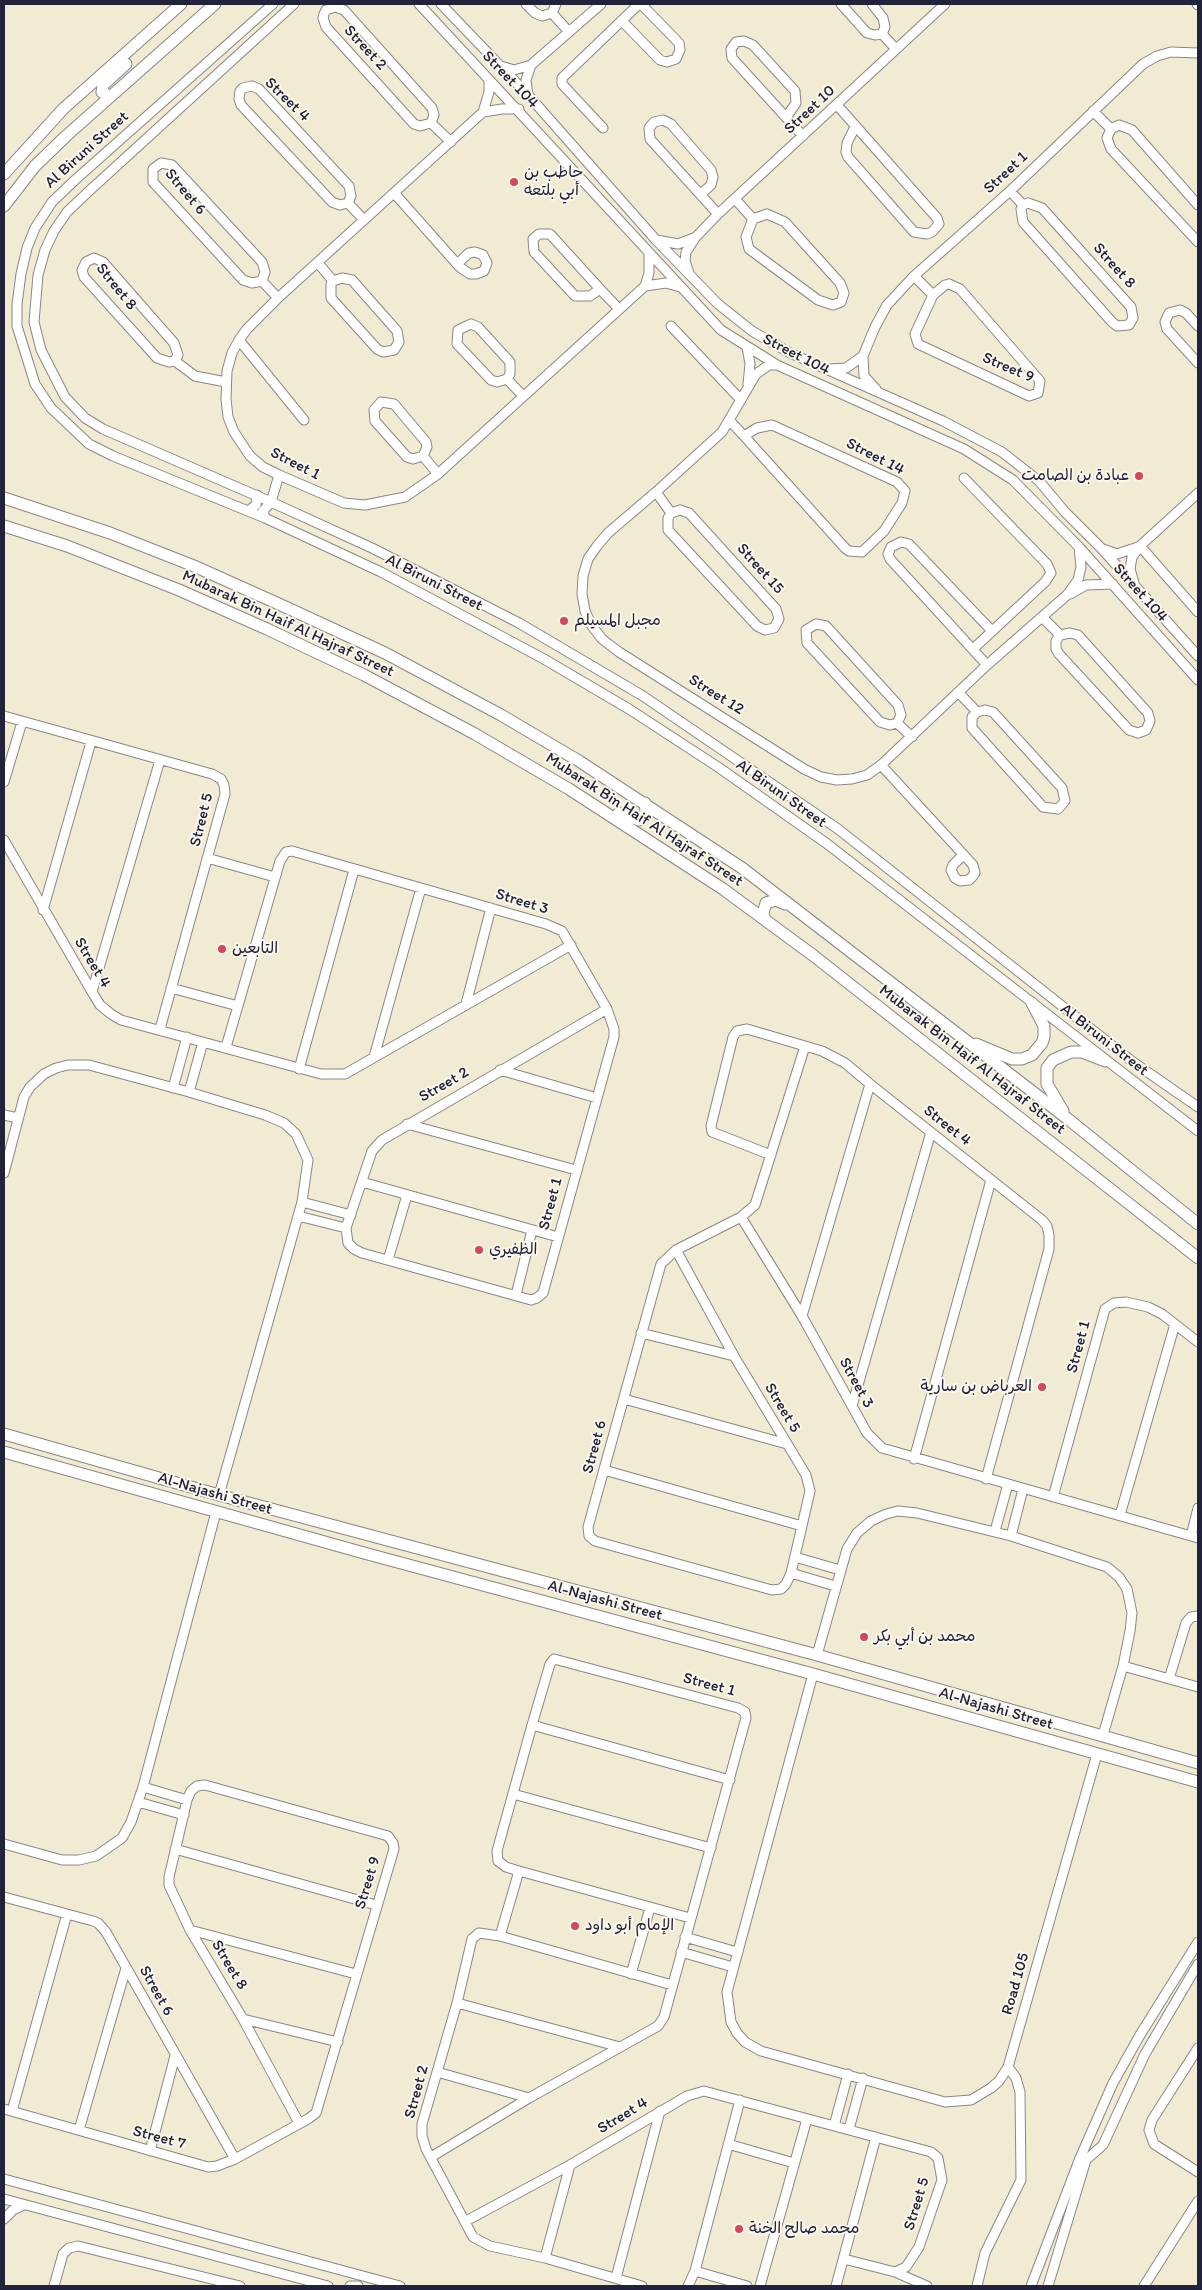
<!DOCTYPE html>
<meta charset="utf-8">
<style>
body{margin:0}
#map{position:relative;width:1202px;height:2290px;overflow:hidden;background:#f2ebd3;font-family:Itim,sans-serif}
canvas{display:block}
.frame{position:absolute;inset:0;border:5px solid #22223b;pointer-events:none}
</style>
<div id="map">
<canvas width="1202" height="2290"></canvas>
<div class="frame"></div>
</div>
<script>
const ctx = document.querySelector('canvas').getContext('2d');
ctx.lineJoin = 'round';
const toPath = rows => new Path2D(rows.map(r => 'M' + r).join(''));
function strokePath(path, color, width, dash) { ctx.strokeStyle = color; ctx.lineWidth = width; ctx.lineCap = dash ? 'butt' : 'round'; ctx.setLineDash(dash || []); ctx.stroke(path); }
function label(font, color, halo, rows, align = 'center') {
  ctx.font = font + ' Itim,"Playpen Sans Arabic",sans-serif'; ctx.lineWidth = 4; ctx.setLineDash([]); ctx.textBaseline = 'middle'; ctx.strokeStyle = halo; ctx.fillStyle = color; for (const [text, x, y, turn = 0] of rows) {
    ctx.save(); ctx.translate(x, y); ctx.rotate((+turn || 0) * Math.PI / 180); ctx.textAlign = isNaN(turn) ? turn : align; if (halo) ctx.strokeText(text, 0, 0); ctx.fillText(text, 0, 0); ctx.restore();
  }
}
const minor = toPath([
 [273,4,75,180,52,202,35,228,27,248,21,274,17,304,17,326,35,384,51,408,89,444,113,456,265,518,381,572,544,659,629,709,718,767,826,843,1198,1131],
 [294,4,88,192,67,212,54,231,45,250,38,275,34,322,41,350,65,397,85,418,103,429,271,502,372,548,519,623,643,696,838,829,1133,1062,1198,1107],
 [419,4,721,330,777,365,964,449,1013,480,1079,547,1198,680],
 [441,4,529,96,656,240,718,304,752,331,790,353,943,421,1002,452,1039,481,1065,512,1101,548,1198,656],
 [526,4,535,13,542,16,552,13,556,4],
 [841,4,867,33,875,35,882,34],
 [872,4,883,18,885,27,882,34],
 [1197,4,1198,5],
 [335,7,344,10,432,108,434,115,431,123,420,126,414,124,326,27,323,18,324,14,326,10,335,7],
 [552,13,569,32],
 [622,21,660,60,667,62,676,59,680,50,679,43,641,4],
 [882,34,896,49],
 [501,66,514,70,531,65,601,4],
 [489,80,489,92,483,112,278,298,247,329,239,340,232,353,227,371,226,399,228,417,234,432,250,456,263,467,279,475,344,503,365,505,405,497,438,474,645,286,666,283,680,287],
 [252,86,259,89,349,186,351,196,348,203,340,205,332,202,241,105,239,99,240,91,243,88,252,86],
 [528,96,526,80,531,65],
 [837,105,937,218,939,224,932,232,927,234,914,232,848,157,846,152,847,143,855,127],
 [1093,111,1111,129],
 [483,112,502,109,519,109],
 [787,116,796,103,795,91,753,45,744,41,736,42,731,49,732,58,803,136],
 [431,123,451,142],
 [603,128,562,84,562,78,639,4],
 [161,163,172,165,262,262,265,272,262,281,252,283,243,280,153,182,153,169,161,163],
 [1010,191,1023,205],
 [395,194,457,264,461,268,470,274,476,274,484,271,487,263,483,255,475,252,469,253,457,264],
 [701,194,711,185,713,177,711,170,671,124,663,120,654,122,649,128,650,139,718,214],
 [735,199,753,219],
 [348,203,364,220],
 [1028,203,1042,208,1131,307,1133,318,1129,325,1117,326,1112,322,1023,222,1021,209,1023,205,1028,203],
 [1198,205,1132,130,1119,125,1111,129,1107,138,1111,149,1198,242],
 [767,214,785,222,840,283,844,293,841,302,833,305,818,300,749,249,746,237,753,219,767,214],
 [657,240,678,244,694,238],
 [318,263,333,281],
 [689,273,685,261,686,252,695,238,718,214,945,4],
 [914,276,933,295],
 [342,278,352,280,397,331,399,342,394,350,383,352,377,349,331,298,331,284,333,281,342,278],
 [262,281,278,298],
 [949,284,960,289,1040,381,1038,393,1029,396,918,344,915,334,933,295,945,285,949,284],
 [645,286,649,273,649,255],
 [600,289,590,296,575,296,534,252,533,239,539,234,550,234,600,289,619,309],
 [471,324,478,327,510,362,510,374,507,379,497,382,491,380,457,344,458,330,471,324],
 [671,326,741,400],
 [1198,326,1186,313,1180,310,1169,313,1165,322,1167,329,1198,363],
 [239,340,304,420],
 [747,347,750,364,748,384],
 [175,361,178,355,174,343,103,262,94,258,86,262,82,270,84,277,157,358,169,362,175,361,195,376,226,382],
 [777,365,769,365,756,374,722,432,656,492,608,533,597,546,588,559,583,576,582,594,585,611,592,626,602,639,619,652,804,769,821,777,837,780,852,779,867,775,881,765,987,665,1067,595,1078,580,1081,567,1079,547],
 [830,369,846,368,863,356],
 [507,379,523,396],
 [876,389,864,376,863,356,875,327,887,305,914,276,1010,191,1143,64,1157,56,1171,52,1198,53],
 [381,402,394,404,426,442,427,447,423,456,413,459,407,457,375,421,374,410,381,402],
 [730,421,744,436,845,548,849,551,862,552,884,531,902,503,905,491,897,482,772,425,757,428,744,436],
 [423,456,438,474],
 [964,478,1047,564,1051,573,1045,582,973,649],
 [656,492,671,513],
 [680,510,689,513,776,609,779,619,774,628,765,630,757,626,668,530,668,518,671,513,680,510],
 [248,511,256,505,257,495],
 [265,518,263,511,271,502,279,475],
 [1140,546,1198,612],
 [1103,549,1117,554,1138,547],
 [1134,583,1130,569,1132,557,1140,546,1198,493],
 [1070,594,1086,585,1113,584],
 [1042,617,1060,635],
 [816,624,826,626,898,705,901,715,897,723,890,725,880,722,807,643,806,630,816,624],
 [1070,633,1078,635,1148,713,1150,721,1146,730,1138,733,1129,730,1059,654,1056,649,1056,641,1060,635,1070,633],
 [987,665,890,559,888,554,891,547,901,542,909,544,992,631],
 [959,693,977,712],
 [985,710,993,712,1062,788,1065,801,1058,809,1043,807,972,728,972,717,977,712,985,710],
 [4,716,212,774,221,779,224,785,225,794,160,1029],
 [897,723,912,737],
 [881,765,973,865,975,873,972,877,969,880,960,881,955,878,951,870,953,865,963,855],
 [4,782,22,722],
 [4,840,92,992,100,1005,111,1014,121,1020,321,1074,345,1074,571,945],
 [207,858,275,877],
 [43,910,91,742],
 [171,988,238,1006],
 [92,992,160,760],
 [466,1004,491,908],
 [226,1047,280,861,286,852,292,851,421,888,546,924,562,931,607,1009,614,1029,614,1037,543,1293,537,1298,531,1300,362,1253,354,1249,348,1243,346,1228,372,1151,382,1140,607,1009],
 [374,1057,421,888],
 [299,1069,354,870],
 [500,1070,597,1098],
 [173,1088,187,1037],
 [189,1092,203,1042],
 [4,1115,18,1118],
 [407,1124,576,1170],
 [771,1155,712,1132,711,1126,733,1037,737,1031,747,1029,822,1051,845,1063,870,1084,1042,1220,1047,1226,1049,1235,1049,1249,986,1479],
 [4,1173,24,1097,30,1087,44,1074,56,1068,68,1065,89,1065,189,1092,265,1115,284,1123,296,1134,308,1160,302,1202,219,1495],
 [362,1182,558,1237],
 [302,1202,351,1215],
 [298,1216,346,1228],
 [741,1217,802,1316,867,1433,882,1448,1198,1538],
 [676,1250,734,1356,806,1475,810,1491,802,1526,791,1573,786,1584,781,1589,772,1590,595,1541,589,1536,588,1527,661,1264,676,1250,741,1217,755,1205,805,1046],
 [388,1260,407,1195],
 [516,1295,532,1230],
 [802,1316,870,1084],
 [641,1333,734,1356],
 [624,1399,787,1444],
 [852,1406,931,1132],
 [914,1459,991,1180],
 [604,1470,802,1526],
 [1053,1497,1105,1309,1114,1303,1126,1302,1148,1307,1162,1314,1198,1342],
 [1120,1515,1175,1324],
 [995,1531,1008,1484],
 [1011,1536,1023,1489],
 [1191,1536,1198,1508],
 [795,1557,840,1570],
 [791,1573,835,1586],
 [817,1655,847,1549,857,1533,871,1521,886,1514,898,1511,917,1513,1011,1536,1107,1567,1119,1577,1127,1589,1132,1613,1130,1631,1123,1666,1103,1735],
 [1123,1666,1198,1687],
 [813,1674,727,1992,731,2022,737,2033,745,2042,761,2051,945,2102,971,2100,991,2088,999,2081,1008,2067,1097,1754],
 [1169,1679,1186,1623,1191,1617,1198,1616],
 [532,1725,730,1780],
 [143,1787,187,1800],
 [513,1794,711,1848],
 [138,1802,184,1815],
 [4,1844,62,1860,79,1860,96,1856,122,1838,131,1822,143,1787,216,1512],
 [175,1849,376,1905],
 [4,1897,93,1921,98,1923,106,1932,235,2159],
 [190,1930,356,1974],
 [500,1936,519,1871],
 [685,1937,737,1952],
 [681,1952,733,1967],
 [631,1974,650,1908],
 [457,2003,620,2047],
 [243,2019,338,2042],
 [1198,2048,1152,2120,1149,2130,1154,2144,1198,2172],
 [437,2072,529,2098],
 [4,2109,208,2167,217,2166,235,2159,308,2119,316,2113,394,1849,393,1843,388,1836,205,1785,197,1786,191,1791,187,1800,169,1877,169,1885,190,1930,243,2019,299,2123],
 [12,2111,67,1914],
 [834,2126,848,2074],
 [849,2129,863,2078],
 [79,2130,126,1968],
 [728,2144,794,2163],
 [150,2151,175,2056],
 [431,2157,529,2098,658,2026,664,2017,746,1718,745,1712,738,1708,554,1659,550,1664,532,1725,497,1851,498,1861,506,1867,519,1871,690,1918],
 [4,2179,400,2286],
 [4,2199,328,2286],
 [4,2219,13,2210,24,2205],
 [466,2221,570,2165,687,2096,704,2091,931,2152,938,2158,942,2180,919,2247,906,2267,895,2272,844,2259],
 [545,2258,570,2165],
 [695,2271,747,2286],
 [895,2272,927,2286],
 [616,2278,660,2111],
 [54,2286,63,2254,69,2248,78,2246,240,2286],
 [350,2286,358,2286],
 [642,2286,545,2258,490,2246,473,2237,426,2149,422,2136,422,2124,457,2003,472,1939,479,1933,500,1936,672,1985],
 [688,2286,695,2271,740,2100],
 [760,2286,807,2119],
 [836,2286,876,2137],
 [977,2286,985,2253,1021,2180,1020,2092,1016,2078,1008,2067],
 [1031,2286,1080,2158,1113,2083,1140,2035,1198,1942],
 [1048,2286,1086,2160,1103,2145,1145,2054,1198,1964],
 [1144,2286,1198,2201]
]);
const major = toPath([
 [110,97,102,92,103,85,126,64],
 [4,174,63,109,181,4],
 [4,206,35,166,66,136,215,4],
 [4,498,110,533,194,566,281,605,385,653,501,715,579,761,742,868,1068,1119,1198,1224],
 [4,526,67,546,179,590,267,629,364,675,475,734,569,789,723,889,814,956,1198,1258],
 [619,813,639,820,644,817,646,812,645,803],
 [765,920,763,913,766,903,776,900,785,904],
 [976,1044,1012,1059,1022,1059,1032,1055,1042,1043,1044,1037,1044,1026,1032,1003],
 [1063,1111,1047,1084,1047,1068,1053,1060,1071,1052,1082,1052,1105,1061],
 [4,1434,219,1495,817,1655,1198,1763],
 [4,1452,364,1553,813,1674,1198,1782]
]);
strokePath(minor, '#8a8687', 11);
strokePath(major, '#8a8687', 13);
strokePath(minor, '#fff', 9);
strokePath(major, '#fff', 11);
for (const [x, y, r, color] of [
 [514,182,5,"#d1495b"],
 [1139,476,5,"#d1495b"],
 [564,621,5,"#d1495b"],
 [222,949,5,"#d1495b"],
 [479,1250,5,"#d1495b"],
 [1042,1387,5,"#d1495b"],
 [864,1637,5,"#d1495b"],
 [575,1926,5,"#d1495b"],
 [739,2229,5,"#d1495b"]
]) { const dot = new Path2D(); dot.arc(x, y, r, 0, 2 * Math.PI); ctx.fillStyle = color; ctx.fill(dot); strokePath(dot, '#fbf7ec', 2); }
label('16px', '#22223b', '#fbf7ec', [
 ["Street 2",365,48,47],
 ["Street 104",510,80,46],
 ["Street 4",287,100,44],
 ["Street 10",810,110,-43],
 ["Al Biruni Street",87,150,-42],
 ["Street 1",1006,173,-43],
 ["Street 6",185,192,50],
 ["Street 8",1114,266,48],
 ["Street 8",116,287,51],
 ["Street 104",796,355,27],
 ["Street 9",1008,368,23],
 ["Street 14",875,457,27],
 ["Street 1",295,464,27],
 ["Street 15",760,569,48],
 ["Al Biruni Street",434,583,27],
 ["Street 104",1140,593,48],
 ["Mubarak Bin Haif Al Hajraf Street",288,624,25],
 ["Street 12",716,695,32],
 ["Al Biruni Street",781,794,35],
 ["Street 5",202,820,-76],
 ["Mubarak Bin Haif Al Hajraf Street",644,820,33],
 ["Street 3",522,902,17],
 ["Street 4",92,963,59],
 ["Al Biruni Street",1104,1040,38],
 ["Mubarak Bin Haif Al Hajraf Street",972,1060,38],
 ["Street 2",444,1085,-30],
 ["Street 4",947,1126,38],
 ["Street 1",551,1204,-75],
 ["Street 1",1079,1347,-75],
 ["Street 3",856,1383,61],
 ["Street 5",782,1408,59],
 ["Street 6",595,1447,-75],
 ["Al-Najashi Street",215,1494,16],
 ["Al-Najashi Street",605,1601,15],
 ["Street 1",709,1685,15],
 ["Al-Najashi Street",996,1709,16],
 ["Street 9",368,1883,-73],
 ["Street 8",229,1965,59],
 ["Road 105",1016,1984,-74],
 ["Street 6",156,1991,61],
 ["Street 2",417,2092,-75],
 ["Street 4",623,2116,-31],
 ["Street 7",159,2138,15],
 ["Street 5",917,2204,-73]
]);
label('16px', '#22223b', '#fbf7ec', [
 ["حاطب بن",524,173],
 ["أبي بلتعه",524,191],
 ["عبادة بن الصامت",1129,476,"right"],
 ["مجبل المسيلم",574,621],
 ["التابعين",232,949],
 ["الظفيري",489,1250],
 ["العرباض بن سارية",1032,1387,"right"],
 ["محمد بن أبي بكر",874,1637],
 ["الإمام أبو داود",585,1926],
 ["محمد صالح الخنة",749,2229]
], 'left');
</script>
